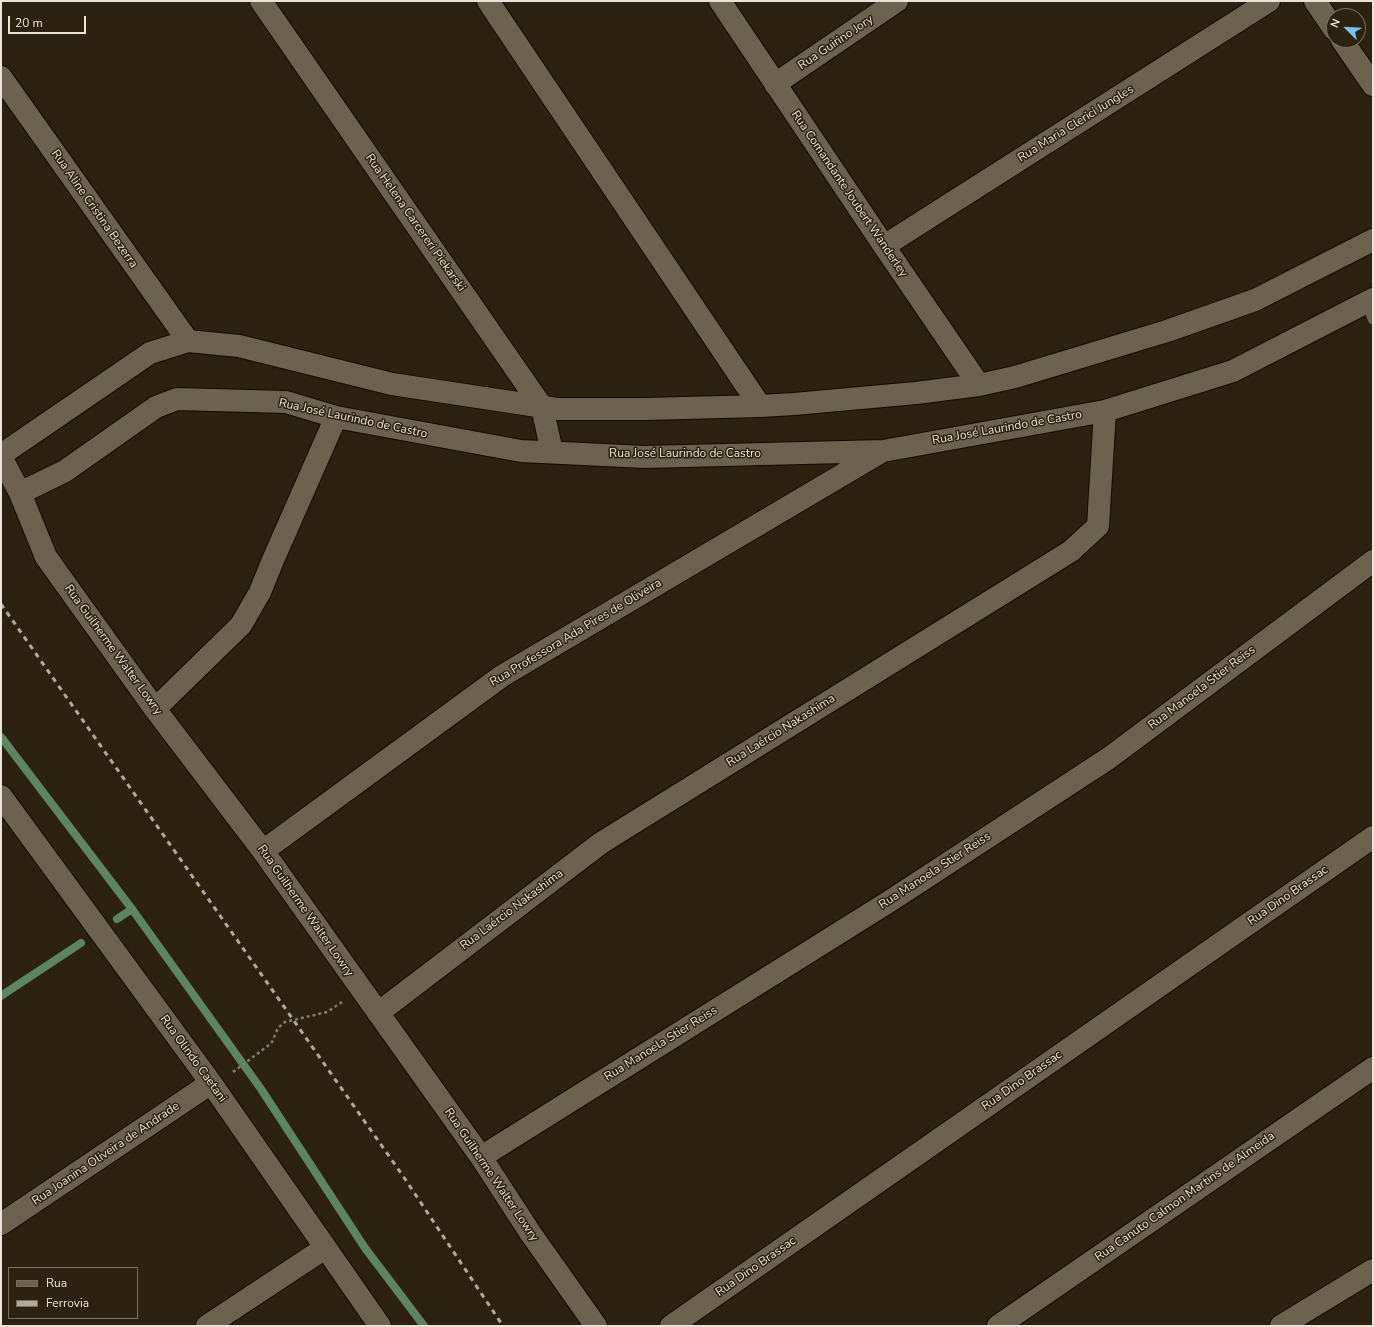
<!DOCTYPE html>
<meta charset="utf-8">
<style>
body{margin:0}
#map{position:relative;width:1374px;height:1327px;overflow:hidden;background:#2c220f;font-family:"Nunito Sans",sans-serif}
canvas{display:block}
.frame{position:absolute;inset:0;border:2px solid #eae3d8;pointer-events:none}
.legend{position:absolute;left:8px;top:1267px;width:130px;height:52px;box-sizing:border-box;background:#2c220f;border:1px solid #786f5f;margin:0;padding:5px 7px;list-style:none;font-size:12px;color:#eae3d8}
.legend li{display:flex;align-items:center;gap:8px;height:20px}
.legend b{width:20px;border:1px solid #786f5f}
.north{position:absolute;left:1326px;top:8px;width:40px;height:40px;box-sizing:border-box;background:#2c220f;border:1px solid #786f5f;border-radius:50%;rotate:294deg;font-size:11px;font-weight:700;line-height:16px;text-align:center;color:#eae3d8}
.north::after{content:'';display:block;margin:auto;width:14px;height:18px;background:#7bbef8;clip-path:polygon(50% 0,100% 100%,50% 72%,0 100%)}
.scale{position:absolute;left:8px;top:16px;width:78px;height:18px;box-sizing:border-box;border:2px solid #eae3d8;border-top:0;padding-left:5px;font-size:12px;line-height:14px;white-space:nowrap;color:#eae3d8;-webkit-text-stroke:3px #2c220f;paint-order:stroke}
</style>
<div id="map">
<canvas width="1374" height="1327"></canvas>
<div class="frame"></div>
<ul class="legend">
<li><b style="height:5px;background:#6d624d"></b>Rua</li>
<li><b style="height:5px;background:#b2ab9d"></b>Ferrovia</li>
</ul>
<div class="north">N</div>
<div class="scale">20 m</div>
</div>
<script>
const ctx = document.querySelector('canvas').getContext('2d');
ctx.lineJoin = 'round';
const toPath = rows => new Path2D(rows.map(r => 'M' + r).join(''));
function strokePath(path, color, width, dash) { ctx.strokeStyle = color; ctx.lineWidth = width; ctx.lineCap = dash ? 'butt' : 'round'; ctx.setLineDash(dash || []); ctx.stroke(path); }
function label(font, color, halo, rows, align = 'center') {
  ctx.font = font + ' "Nunito Sans",sans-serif'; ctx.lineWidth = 3; ctx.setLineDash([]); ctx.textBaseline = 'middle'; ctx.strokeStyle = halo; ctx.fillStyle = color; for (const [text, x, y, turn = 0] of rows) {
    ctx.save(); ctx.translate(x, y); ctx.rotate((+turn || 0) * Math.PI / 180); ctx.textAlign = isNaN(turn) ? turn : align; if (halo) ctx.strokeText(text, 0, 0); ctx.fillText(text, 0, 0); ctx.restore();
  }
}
strokePath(toPath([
 [1,737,132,909,117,919],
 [132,909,261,1089,365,1248,424,1326],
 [1,996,81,943]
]), '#5c8560', 8);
const service = toPath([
 [1367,302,1373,319]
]);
const minor = toPath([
 [261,1,542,407,552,452],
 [488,1,760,406],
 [720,1,884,246,979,385],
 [1315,1,1334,29],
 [1342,40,1373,85],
 [1,77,188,341],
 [775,84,897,1],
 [884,246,1269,1],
 [1,455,150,353,188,341,239,346,392,384,557,409,646,409,760,406,794,404,916,393,979,385,1015,377,1167,331,1255,300,1373,240],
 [1,457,20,493,46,557,155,709,263,851,481,1157,531,1234,596,1326],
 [20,493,65,471,156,407,177,399,286,402,336,417,521,451,645,457,883,451,1105,411,1233,371,1373,299],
 [155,709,241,625,260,592,273,560,336,417],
 [1,796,211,1083,380,1326],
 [263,851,502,676,881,452],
 [378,1013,601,843,1071,551,1098,526,1105,411],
 [481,1157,890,901,1109,758,1373,561],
 [1,1224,211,1083],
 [207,1326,325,1248],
 [671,1326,1373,837],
 [998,1326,1373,1068],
 [1281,1326,1373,1270]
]);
strokePath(service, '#140b00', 12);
strokePath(minor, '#140b00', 24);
strokePath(toPath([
 [233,1072,269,1045,272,1042,278,1028,285,1022,327,1012,342,1002]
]), '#857d6d', 2.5, [3, 3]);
strokePath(service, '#6d624d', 11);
strokePath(minor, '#6d624d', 22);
strokePath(toPath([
 [1,604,403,1176,503,1326]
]), '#b2ab9d', 3, [5, 5]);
label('12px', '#eae3d8', '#2c220f', [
 ["Rua Guirino Jory",836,43,-34],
 ["Rua Maria Clerici Jungles",1076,124,-32],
 ["Rua Comandante Joubert Wanderley",849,194,56],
 ["Rua Aline Cristina Bezerra",94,209,55],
 ["Rua Helena Carcereri Piekarski",415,223,55],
 ["Rua José Laurindo de Castro",353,419,12],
 ["Rua José Laurindo de Castro",1007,428,-10],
 ["Rua José Laurindo de Castro",685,454],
 ["Rua Professora Ada Pires de Oliveira",576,633,-31],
 ["Rua Guilherme Walter Lowry",113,650,54],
 ["Rua Manoela Stier Reiss",1202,688,-37],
 ["Rua Laércio Nakashima",781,731,-32],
 ["Rua Manoela Stier Reiss",935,871,-33],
 ["Rua Dino Brassac",1288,896,-35],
 ["Rua Laércio Nakashima",512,910,-37],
 ["Rua Guilherme Walter Lowry",305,911,55],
 ["Rua Manoela Stier Reiss",661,1044,-32],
 ["Rua Olindo Caetani",193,1059,54],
 ["Rua Dino Brassac",1022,1081,-35],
 ["Rua Joanina Oliveira de Andrade",106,1154,-34],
 ["Rua Guilherme Walter Lowry",491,1175,56],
 ["Rua Canuto Calmon Martins de Almeida",1185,1197,-35],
 ["Rua Dino Brassac",756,1267,-35]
]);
</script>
